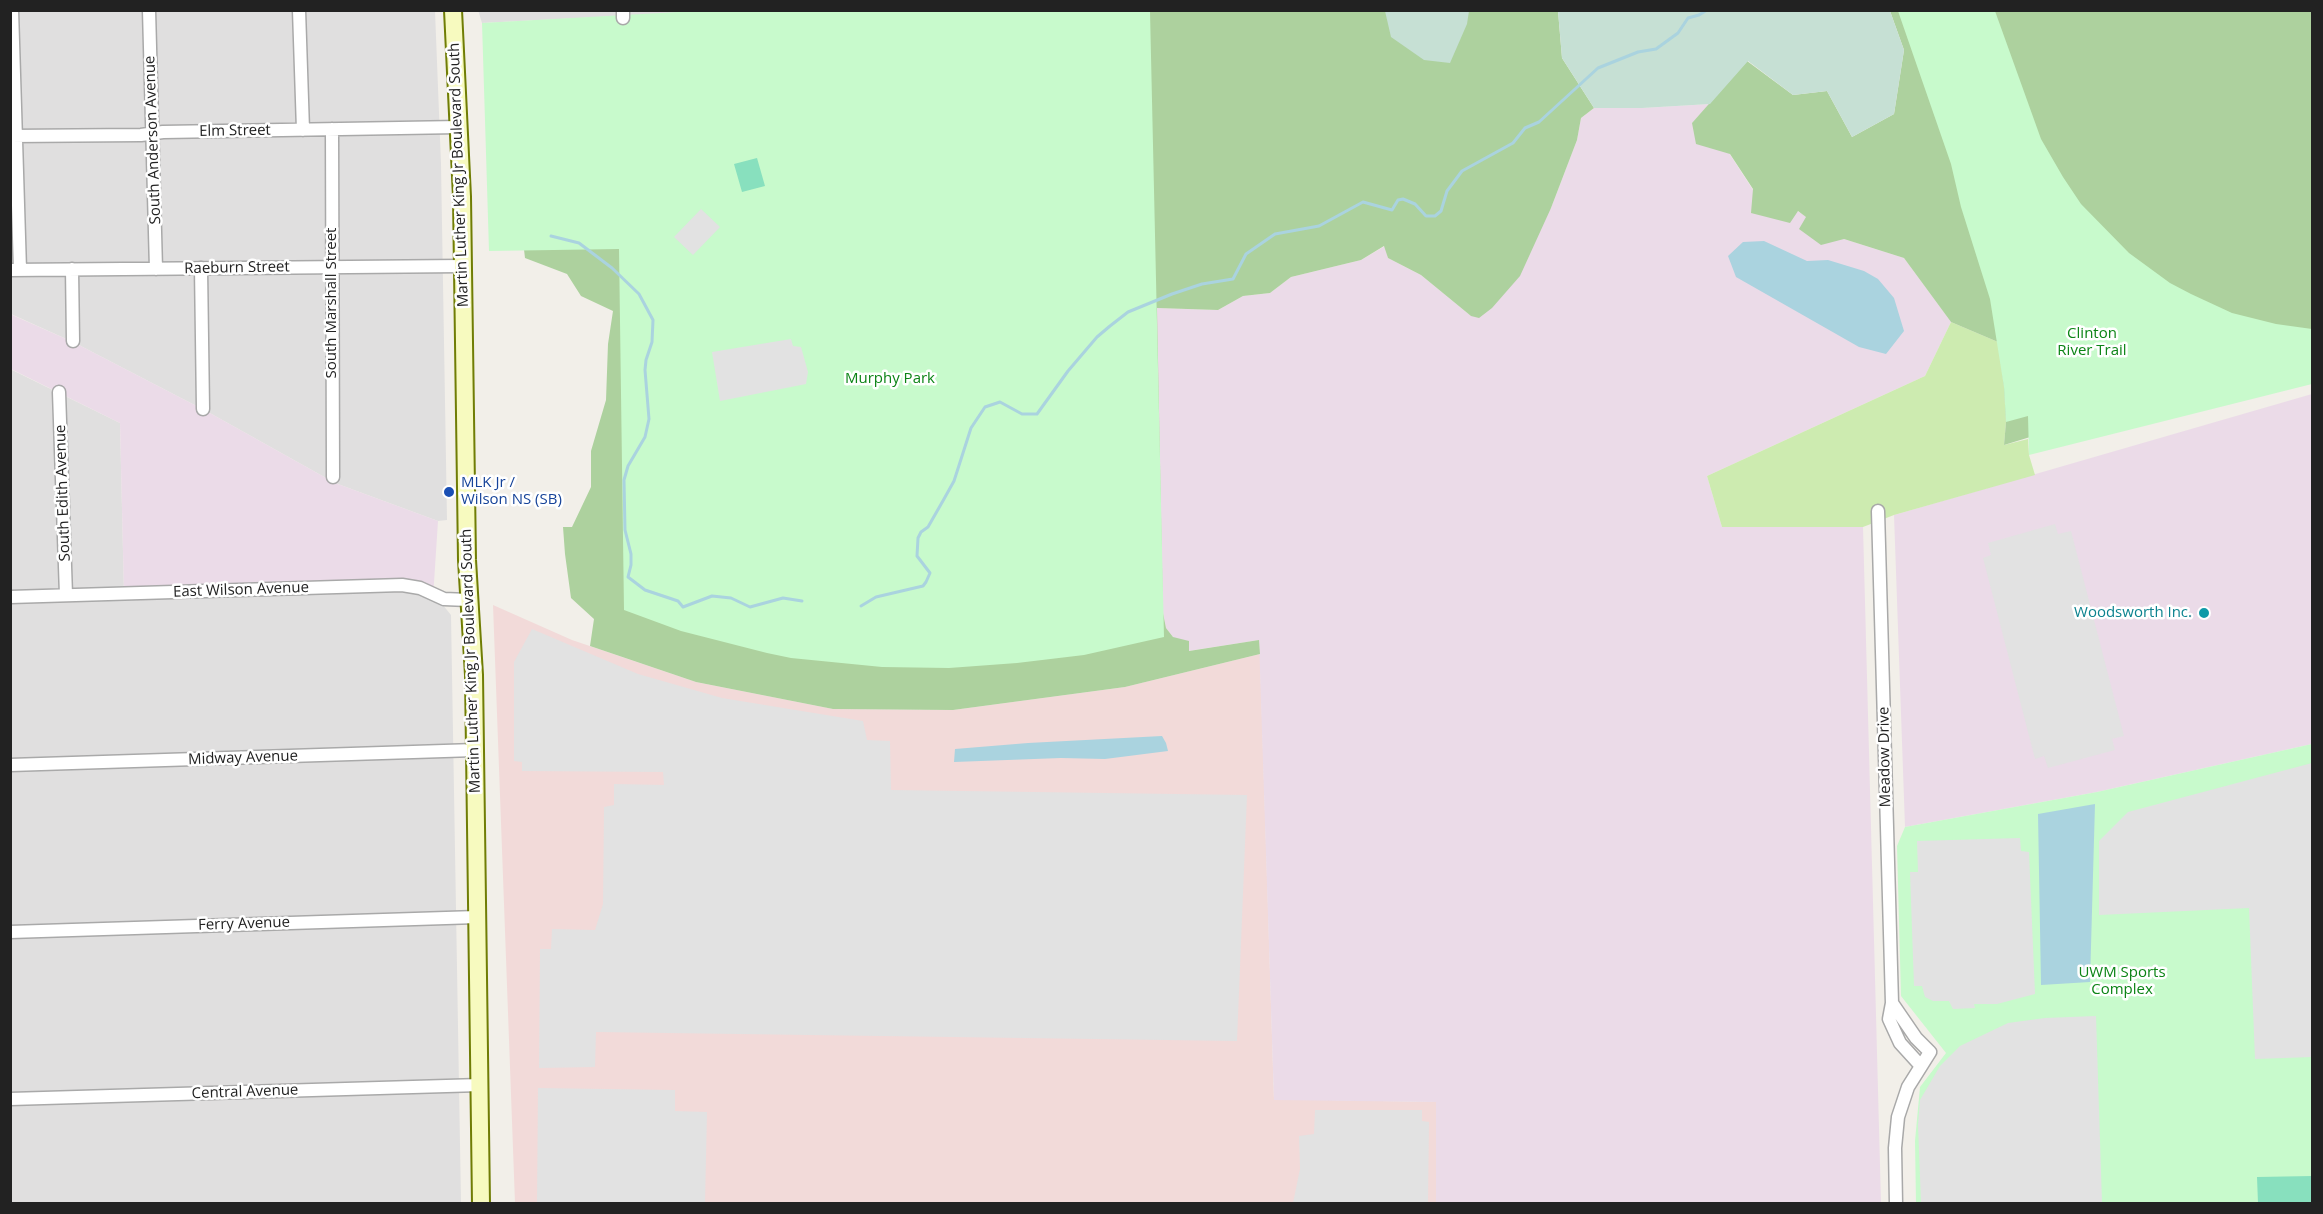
<!DOCTYPE html>
<style>
body{margin:0}
#map{position:relative;width:2323px;height:1214px;overflow:hidden;background:#f2efe9;font-family:"Open Sans",sans-serif}
canvas{display:block}
.frame{position:absolute;inset:0;border:12px solid #222;pointer-events:none}
</style>
<div id="map">
<canvas width="2323" height="1214"></canvas>
<div class="frame"></div>
</div>
<script>
const ctx = document.querySelector('canvas').getContext('2d');
ctx.lineJoin = 'round';
function fillPath(path, color) { ctx.fillStyle = color; ctx.fill(path, 'evenodd'); }
const toPath = rows => new Path2D(rows.map(r => 'M' + r).join(''));
function strokePath(path, color, width, dash) { ctx.strokeStyle = color; ctx.lineWidth = width; ctx.lineCap = dash ? 'butt' : 'round'; ctx.setLineDash(dash || []); ctx.stroke(path); }
function label(font, color, halo, rows, align = 'center') {
  ctx.font = font + ' "Open Sans",sans-serif'; ctx.lineWidth = 5; ctx.setLineDash([]); ctx.textBaseline = 'middle'; ctx.strokeStyle = halo; ctx.fillStyle = color; for (const [text, x, y, turn = 0] of rows) {
    ctx.save(); ctx.translate(x, y); ctx.rotate((+turn || 0) * Math.PI / 180); ctx.textAlign = isNaN(turn) ? turn : align; if (halo) ctx.strokeText(text, 0, 0); ctx.fillText(text, 0, 0); ctx.restore();
  }
}
fillPath(toPath([
 [478,10,714,11,482,23],
 [11,11,435,11,441,164,447,520,438,521,335,483,208,412,73,342,11,314],
 [10,369,120,423,124,594,413,589,438,599,451,615,461,1203,11,1203]
]), '#e0dfdf');
fillPath(toPath([
 [493,605,572,640,696,682,833,709,953,710,1125,687,1260,654,1274,1099,1436,1102,1436,1203,515,1203]
]), '#f2dad9');
fillPath(toPath([
 [1710,104,1692,123,1729,153,1753,190,1797,211,1844,239,1904,258,1951,322,1925,376,1707,476,1722,527,1863,527,1881,1203,1436,1203,1436,1102,1274,1100,1259,640,1188,651,1173,637,1166,628,1163,613,1157,308,1218,310,1243,296,1270,293,1291,277,1361,260,1385,246,1388,258,1421,275,1471,316,1551,208,1577,140,1581,118,1594,108,1642,108],
 [10,314,73,342,208,412,335,483,438,521,433,598,413,589,124,594,120,423,11,369],
 [2312,394,2312,744,2097,792,1905,827,1894,515]
]), '#ebdbe8');
fillPath(toPath([
 [1951,322,1998,342,2004,387,2006,422,2004,445,2028,439,2029,455,2035,475,1894,515,1863,527,1722,527,1707,476,1925,376]
]), '#cdebb0');
fillPath(toPath([
 [692,11,1558,11,1562,58,1594,108,1581,118,1577,140,1551,208,1520,276,1492,308,1479,318,1471,316,1421,275,1388,258,1384,246,1361,260,1291,277,1270,293,1243,296,1218,310,1157,308,1163,613,1166,628,1173,637,1189,641,1189,651,1259,640,1260,654,1125,687,953,710,833,709,696,682,590,646,594,619,571,598,565,554,563,527,572,527,591,487,591,451,606,400,608,344,613,311,581,296,567,274,525,258,521,224,692,17],
 [1890,11,2312,11,2312,351,2004,445,2006,422,2004,387,1998,342,1951,322,1904,258,1844,239,1821,245,1799,229,1806,217,1798,211,1790,223,1751,213,1753,189,1730,154,1696,144,1692,123,1747,61,1793,95,1827,91,1852,137,1894,114,1904,50]
]), '#add19e');
fillPath(toPath([
 [1385,11,1385,10,1469,11,1467,24,1450,63,1424,60,1391,37],
 [1558,11,1890,11,1904,50,1894,114,1852,137,1827,91,1793,95,1748,61,1710,104,1642,108,1594,108,1562,58]
]), '#c6e0d4');
fillPath(toPath([
 [714,10,1150,11,1164,637,1084,655,1017,663,949,668,882,667,791,658,767,653,681,631,624,610,619,249,489,251,482,23],
 [1898,11,1995,11,2041,139,2063,177,2081,204,2129,253,2170,283,2191,294,2232,313,2276,324,2312,329,2312,384,2029,455,2028,416,2006,422,2004,387,1990,299,1961,207,1951,164],
 [2312,744,2312,1203,1916,1203,1915,1141,1920,1087,1946,1053,1901,996,1897,846,1905,827,2097,792]
]), '#c8facc');
fillPath(toPath([
 [757,158,765,186,742,192,734,164],
 [2312,1176,2312,1203,2258,1203,2257,1177]
]), '#88e0be');
fillPath(toPath([
 [701,209,720,227,693,255,674,237],
 [791,339,793,346,801,347,808,372,806,384,720,401,712,352],
 [2055,524,2058,534,2071,531,2124,736,2112,739,2115,750,2048,768,2044,756,2035,759,1983,558,1991,555,1988,543],
 [532,629,638,674,722,698,863,721,867,740,890,741,891,790,1247,795,1237,1041,596,1032,595,1067,539,1068,540,949,551,949,552,929,595,930,603,904,604,807,614,805,614,784,664,785,663,772,522,771,522,762,514,761,514,662],
 [2312,763,2312,1057,2255,1059,2249,908,2099,915,2099,841,2128,812],
 [2020,838,2021,851,2029,852,2035,994,1997,1004,1974,1004,1975,1008,1953,1009,1949,1001,1933,1001,1925,997,1922,986,1914,986,1910,872,1918,872,1917,841],
 [2096,1016,2102,1203,1921,1203,1918,1125,1920,1100,1940,1066,1960,1046,2008,1023,2045,1018],
 [538,1088,675,1090,675,1111,707,1112,705,1203,537,1203],
 [1315,1110,1422,1110,1422,1121,1429,1122,1428,1203,1293,1203,1300,1169,1299,1136,1314,1134]
]), '#e2e2e2');
fillPath(toPath([
 [1764,241,1807,261,1828,260,1864,271,1878,279,1894,298,1904,331,1886,354,1859,347,1736,277,1728,256,1743,242],
 [1162,736,1166,743,1168,751,1105,759,1061,758,954,762,955,749,1028,743],
 [2095,804,2090,982,2041,985,2038,814]
]), '#aad3df');
strokePath(toPath([
 [551,236,579,243,612,268,639,294,653,320,652,342,646,360,645,370,649,419,645,437,628,466,624,480,625,530,631,554,631,565,628,577,645,590,678,601,683,607,712,596,731,598,750,607,783,598,802,601],
 [861,606,876,597,923,586,926,582,930,573,917,556,918,538,921,532,928,527,944,499,954,481,971,428,985,407,1000,402,1022,414,1037,414,1068,371,1097,337,1110,326,1128,312,1172,294,1202,284,1233,279,1246,254,1275,234,1319,226,1363,202,1392,210,1398,200,1403,199,1415,204,1426,216,1435,216,1441,211,1447,191,1462,171,1513,143,1525,128,1539,122,1598,68,1638,52,1656,49,1678,33,1688,18,1699,15,1707,10]
]), '#aad3df', 3);
const street = toPath([
 [12,10,20,270],
 [149,10,156,269],
 [299,10,303,130],
 [623,10,623,18],
 [332,129,333,477],
 [10,136,141,135,163,132,459,127],
 [201,268,203,409],
 [72,269,73,341],
 [10,270,463,266],
 [59,392,66,595],
 [1878,511,1892,1003,1889,1019,1900,1043,1920,1065],
 [10,597,402,585,420,588,444,599,468,600],
 [10,765,475,750],
 [10,932,477,917],
 [1892,1003,1916,1038,1930,1052,1908,1087,1898,1117,1895,1148,1896,1204],
 [10,1099,480,1085]
]);
const secondary = toPath([
 [453,10,462,197,467,560,474,675,481,1204]
]);
strokePath(street, '#a9a9a9', 15);
strokePath(secondary, '#707d05', 20);
strokePath(street, '#fff', 12);
strokePath(secondary, '#f7fabf', 16);
for (const [x, y, r, color] of [
 [449,492,6,"#1a4fb4"],
 [2204,613,6,"#0f9aa8"]
]) { const dot = new Path2D(); dot.arc(x, y, r, 0, 2 * Math.PI); ctx.fillStyle = color; ctx.fill(dot); strokePath(dot, '#fff', 2); }
label('15px', '#222', '#fff', [
 ["Elm Street",235,131,-1],
 ["South Anderson Avenue",153,140,-92],
 ["Martin Luther King Jr Boulevard South",459,175,-92],
 ["Raeburn Street",237,268,-1],
 ["South Marshall Street",332,303,-90],
 ["South Edith Avenue",63,493,-92],
 ["East Wilson Avenue",241,590,-2],
 ["Martin Luther King Jr Boulevard South",471,661,-92],
 ["Meadow Drive",1885,757,-91],
 ["Midway Avenue",243,758,-2],
 ["Ferry Avenue",244,924,-2],
 ["Central Avenue",245,1092,-2]
]);
label('15px', '#0c8416', '#fff', [
 ["Clinton",2092,334],
 ["River Trail",2092,351],
 ["Murphy Park",890,379],
 ["UWM Sports",2122,973],
 ["Complex",2122,990]
]);
label('15px', '#164399', '#fff', [
 ["MLK Jr /",461,483],
 ["Wilson NS (SB)",461,500]
], 'left');
label('15px', '#0d838f', '#fff', [
 ["Woodsworth Inc.",2192,613]
], 'right');
</script>
